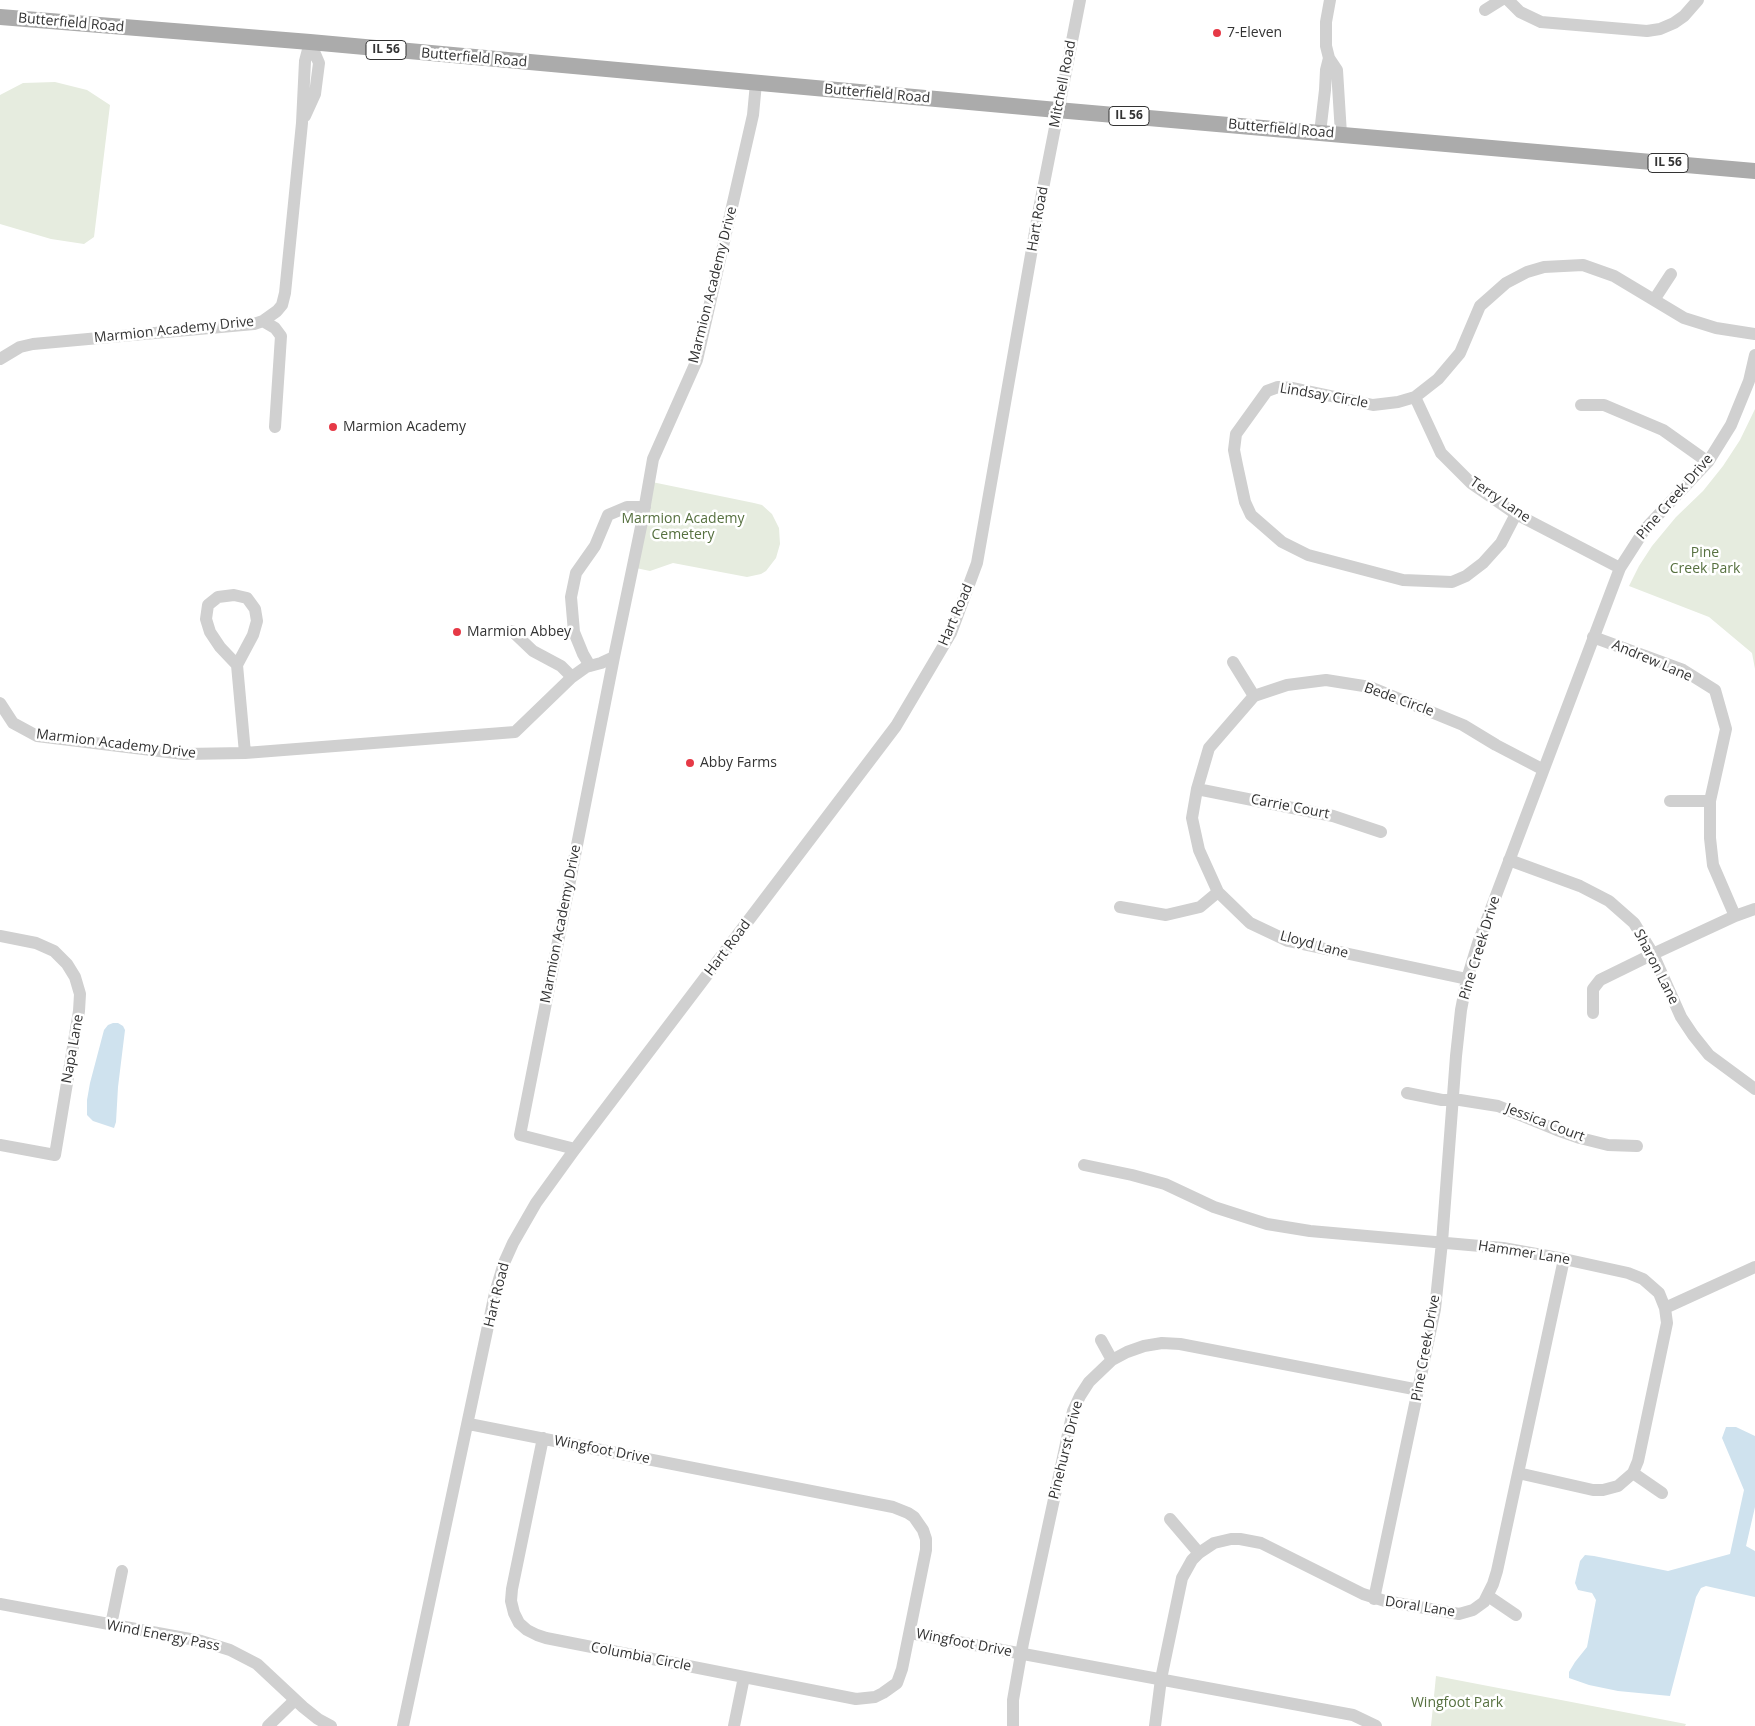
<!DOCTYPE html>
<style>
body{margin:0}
canvas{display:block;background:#fff}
</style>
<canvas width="1755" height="1726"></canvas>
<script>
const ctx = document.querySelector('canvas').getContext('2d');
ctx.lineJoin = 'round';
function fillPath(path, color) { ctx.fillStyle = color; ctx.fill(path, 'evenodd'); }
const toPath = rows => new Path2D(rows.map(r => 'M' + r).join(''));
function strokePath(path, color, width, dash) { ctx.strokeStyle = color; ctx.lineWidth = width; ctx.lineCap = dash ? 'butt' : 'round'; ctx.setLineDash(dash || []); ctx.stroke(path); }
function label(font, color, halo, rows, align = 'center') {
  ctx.font = font + ' "Open Sans",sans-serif'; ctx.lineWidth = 5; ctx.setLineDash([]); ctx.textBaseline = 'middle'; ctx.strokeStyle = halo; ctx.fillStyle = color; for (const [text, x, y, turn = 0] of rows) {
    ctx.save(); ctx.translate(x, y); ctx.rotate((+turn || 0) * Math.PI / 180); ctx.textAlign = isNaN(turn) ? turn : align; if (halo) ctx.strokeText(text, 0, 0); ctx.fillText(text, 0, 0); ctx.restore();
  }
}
fillPath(toPath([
 [55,82,87,90,110,105,94,237,84,244,51,239,0,224,0,95,23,83],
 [1755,409,1755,669,1752,653,1709,617,1629,586,1639,566,1652,546,1676,517,1703,491,1723,466,1740,440],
 [652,482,754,503,762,505,772,514,779,528,780,544,776,558,766,571,761,574,747,577,673,563,650,571,636,568],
 [1436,1676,1686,1724,1685,1726,1431,1726]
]), '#e6ecdf');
fillPath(toPath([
 [113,1023,118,1023,123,1026,125,1030,118,1087,116,1122,114,1128,93,1121,87,1115,87,1100,90,1083,104,1030,108,1025],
 [1726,1427,1736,1427,1755,1436,1755,1507,1746,1546,1755,1551,1755,1597,1706,1586,1701,1588,1696,1597,1670,1696,1618,1691,1589,1685,1569,1678,1569,1672,1575,1662,1587,1647,1596,1600,1592,1593,1578,1590,1575,1583,1580,1561,1585,1555,1594,1556,1668,1571,1730,1554,1744,1490,1722,1438]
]), '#cfe2ee');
strokePath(toPath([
 [1330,0,1326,22,1326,46,1329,58,1337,70,1341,134],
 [1508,0,1520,12,1541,22,1647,31,1660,29,1674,23,1684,16,1698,0],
 [1485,10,1501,0],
 [305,116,315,94,319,63,310,42],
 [1320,133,1325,90,1326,70,1329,58],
 [1654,300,1671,274],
 [263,321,275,328,281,336,275,427],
 [0,359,20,347,33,344,254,324,263,321,277,311,282,305,285,293,302,123,305,61,310,42],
 [1415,397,1441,453,1471,483,1516,514,1620,568],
 [1581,405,1604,405,1663,430,1708,462],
 [1516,514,1501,543,1483,563,1466,576,1452,582,1403,580,1308,555,1282,542,1251,515,1245,502,1237,465,1234,450,1236,434,1267,391,1278,387,1293,388,1373,405,1398,402,1415,397,1438,379,1460,353,1480,306,1506,283,1527,272,1544,267,1583,265,1614,276,1684,318,1716,328,1755,334],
 [512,631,533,651,561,666,572,677],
 [1593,637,1683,670,1715,690,1726,729,1710,801,1710,838,1713,865,1735,916],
 [1233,662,1254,696],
 [237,665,220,647,210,632,206,619,208,605,218,597,234,595,247,598,255,609,257,621,253,635,237,665,245,753],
 [590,666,583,654,574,632,571,597,576,573,595,546,608,515,627,507,645,507],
 [0,703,13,723,37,736,184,754,245,753,515,732,572,677,586,667,601,663,614,657],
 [1197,789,1333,816,1381,832],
 [1670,801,1710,801],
 [1509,860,1580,886,1609,901,1634,923,1653,954,1681,1017,1693,1035,1709,1055,1755,1089],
 [1120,907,1166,915,1200,907,1218,892],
 [0,936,36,943,54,951,67,964,75,977,80,994,79,1011,55,1155,0,1145],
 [1467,979,1288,941,1250,923,1218,892,1199,850,1192,818,1197,789,1209,748,1254,696,1287,685,1326,680,1370,687,1463,725,1496,745,1542,769],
 [1593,1013,1593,989,1600,980,1653,954,1735,916,1755,909],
 [1407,1093,1442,1100,1460,1100,1498,1106,1557,1130,1580,1138,1608,1145,1637,1146],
 [575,1149,520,1135,614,657,642,522,653,459,697,360,753,115,756,83],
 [1084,1165,1132,1175,1165,1184,1214,1207,1267,1224,1310,1231,1503,1248,1564,1259,1628,1273,1643,1279,1659,1293,1665,1308,1667,1323,1638,1461,1633,1473,1618,1486,1603,1490,1593,1490,1518,1473],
 [1665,1308,1755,1267],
 [1101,1340,1112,1360],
 [469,1424,555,1441,893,1507,908,1513,914,1517,923,1530,926,1539,926,1550,902,1669,897,1683,883,1693,875,1697,856,1699,546,1638,537,1635,527,1630,519,1623,514,1613,511,1601,512,1589,543,1438],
 [1633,1473,1662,1493],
 [1170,1519,1199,1553],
 [1488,1596,1516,1615],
 [1374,1599,1435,1309,1442,1242,1456,1056,1461,1010,1467,979,1478,943,1620,568,1645,529,1708,462,1731,425,1749,381,1755,355],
 [0,1604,201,1641,230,1650,257,1664,303,1707,318,1719,331,1726],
 [111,1625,122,1571],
 [910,1633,1353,1715,1376,1726],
 [268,1726,295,1700],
 [403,1726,495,1293,504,1263,513,1243,536,1203,575,1149,896,726,951,633,977,563,1039,209,1080,0],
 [734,1726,744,1677],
 [1013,1726,1013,1700,1023,1643,1073,1411,1080,1396,1089,1382,1112,1360,1127,1352,1144,1346,1162,1343,1180,1344,1419,1390],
 [1155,1726,1161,1679,1182,1578,1192,1560,1199,1553,1214,1543,1231,1539,1240,1539,1261,1543,1363,1594,1385,1601,1459,1614,1473,1610,1484,1602,1493,1584,1497,1571,1564,1259]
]), '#d0d0d0', 12);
strokePath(toPath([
 [0,17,310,42,1057,110,1755,171]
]), '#ababab', 16);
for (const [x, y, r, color] of [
 [1217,33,5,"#e63946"],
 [333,427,5,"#e63946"],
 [457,632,5,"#e63946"],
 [690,763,5,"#e63946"]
]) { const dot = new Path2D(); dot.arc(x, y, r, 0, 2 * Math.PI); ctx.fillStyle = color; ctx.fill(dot); strokePath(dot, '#fff', 2); }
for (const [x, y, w] of [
 [386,50,40],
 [1129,116,40],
 [1668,163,40]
]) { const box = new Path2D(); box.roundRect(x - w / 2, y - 9.5, w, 19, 4); ctx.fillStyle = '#fff'; ctx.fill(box); strokePath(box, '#333', 1); }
label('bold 12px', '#333', null, [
 ["IL 56",386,50],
 ["IL 56",1129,116],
 ["IL 56",1668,163]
]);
label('14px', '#333', '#fff', [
 ["Butterfield Road",71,23,5],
 ["Butterfield Road",474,58,5],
 ["Mitchell Road",1063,84,-79],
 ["Butterfield Road",877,94,5],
 ["Butterfield Road",1281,129,5],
 ["Hart Road",1038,219,-80],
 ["Marmion Academy Drive",713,285,-76],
 ["Marmion Academy Drive",174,330,-6],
 ["Lindsay Circle",1324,396,10],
 ["Pine Creek Drive",1675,497,-49],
 ["Terry Lane",1500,500,34],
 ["Hart Road",956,615,-67],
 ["Andrew Lane",1652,661,23],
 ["Bede Circle",1399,700,20],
 ["Marmion Academy Drive",116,744,7],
 ["Carrie Court",1290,807,11],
 ["Marmion Academy Drive",561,924,-79],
 ["Lloyd Lane",1314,945,15],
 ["Hart Road",728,948,-53],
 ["Pine Creek Drive",1480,948,-73],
 ["Sharon Lane",1656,967,63],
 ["Napa Lane",73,1049,-80],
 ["Jessica Court",1545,1123,21],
 ["Hammer Lane",1524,1253,9],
 ["Hart Road",497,1295,-76],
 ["Pine Creek Drive",1426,1348,-80],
 ["Wingfoot Drive",602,1450,11],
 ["Pinehurst Drive",1066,1450,-76],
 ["Doral Lane",1420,1607,9],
 ["Wind Energy Pass",163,1636,11],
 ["Wingfoot Drive",964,1643,11],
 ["Columbia Circle",641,1657,11]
]);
label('14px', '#333', '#fff', [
 ["7-Eleven",1227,33],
 ["Marmion Academy",343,427],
 ["Marmion Abbey",467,632],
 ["Abby Farms",700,763]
], 'left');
label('14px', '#56703f', '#fff', [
 ["Marmion Academy",683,519],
 ["Cemetery",683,535],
 ["Pine",1705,553],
 ["Creek Park",1705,569],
 ["Wingfoot Park",1457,1703]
]);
</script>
